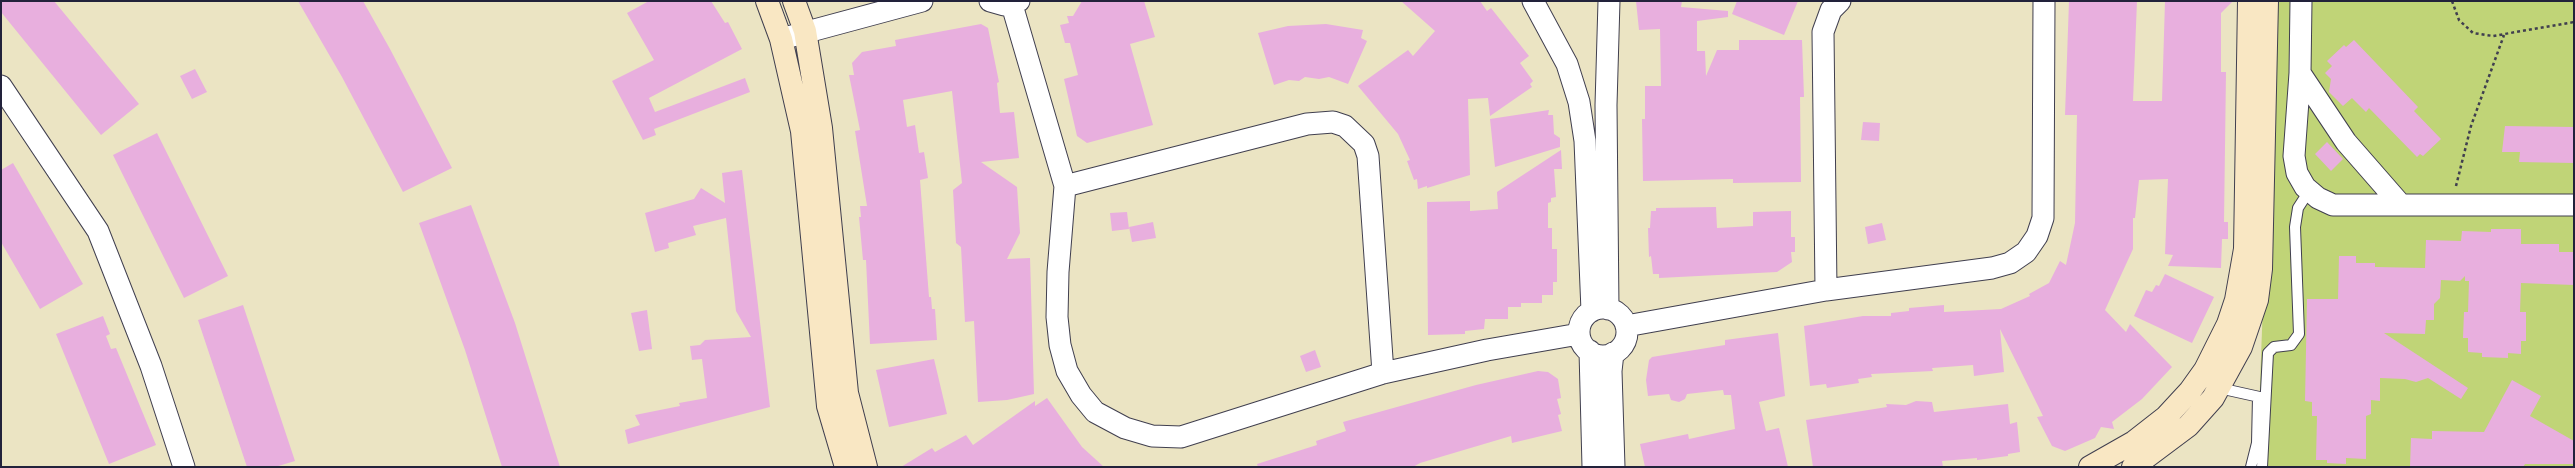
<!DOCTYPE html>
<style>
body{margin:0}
#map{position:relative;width:2575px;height:468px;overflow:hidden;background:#ebe4c3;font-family:"Libre Bodoni",serif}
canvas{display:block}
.frame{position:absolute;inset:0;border:2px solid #22223b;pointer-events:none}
</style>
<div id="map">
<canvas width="2575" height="468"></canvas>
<div class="frame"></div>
</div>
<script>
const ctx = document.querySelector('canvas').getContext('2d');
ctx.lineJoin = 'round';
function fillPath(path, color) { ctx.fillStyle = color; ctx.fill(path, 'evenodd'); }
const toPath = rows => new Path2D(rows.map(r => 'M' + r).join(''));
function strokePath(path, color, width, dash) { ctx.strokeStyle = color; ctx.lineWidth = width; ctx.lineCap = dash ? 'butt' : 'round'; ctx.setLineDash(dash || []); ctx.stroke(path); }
fillPath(toPath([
 [2274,1,2574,1,2574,467,2257,467]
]), '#c0d477');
fillPath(toPath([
 [1,1,54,1,139,104,101,135,1,12],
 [298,1,363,1,390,49,452,168,403,192,342,77],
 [649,1,711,1,725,23,728,22,742,49,649,98,655,112,745,78,750,92,654,129,656,135,643,140,612,81,654,60,627,13],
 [1082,1,1144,1,1155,37,1130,44,1153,125,1087,143,1077,136,1064,79,1078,75,1070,43,1065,43,1060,25,1069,23,1067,16,1073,16],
 [1401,1,1480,1,1487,11,1491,8,1529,56,1520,63,1533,81,1530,84,1532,87,1490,116,1488,98,1468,99,1470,175,1427,188,1427,186,1418,189,1417,179,1414,180,1407,161,1410,160,1398,134,1358,86,1408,50,1413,56,1435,31],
 [1636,1,1682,1,1681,7,1728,11,1728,17,1697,21,1697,51,1705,51,1706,76,1717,50,1739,50,1739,40,1802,40,1804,97,1800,97,1801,182,1733,183,1733,179,1643,181,1642,119,1645,119,1645,86,1661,86,1660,29,1639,30],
 [1737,1,1798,1,1784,35,1732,14],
 [2069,1,2137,1,2133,101,2162,101,2165,1,2233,1,2221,13,2221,72,2226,72,2224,222,2228,222,2228,239,2222,239,2221,268,2168,266,2173,255,2165,254,2168,179,2139,180,2135,218,2133,218,2133,249,2105,310,2126,332,2130,324,2172,367,2142,399,2112,422,2114,429,2101,427,2095,438,2065,451,2052,446,2037,417,2043,416,2000,329,2004,372,1974,376,1973,365,1932,368,1933,371,1871,374,1872,377,1858,379,1859,383,1827,388,1826,384,1810,386,1804,326,1863,316,1891,316,1891,313,1909,311,1909,308,1944,305,1944,312,2001,309,2030,296,2029,294,2049,283,2060,261,2066,265,2075,223,2077,115,2065,115],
 [981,24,988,28,999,82,997,83,1000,113,1014,112,1019,158,981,162,1017,187,1020,233,1007,259,1030,258,1034,394,1007,400,978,402,974,321,965,322,961,247,956,243,953,190,962,183,952,91,903,100,907,127,915,125,919,153,924,152,928,178,920,180,929,297,931,297,932,309,935,309,937,340,870,344,866,260,863,260,859,217,861,217,860,206,867,206,855,131,860,130,849,75,854,75,852,63,862,52,896,46,895,40],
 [1326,24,1363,30,1361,38,1367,41,1348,84,1329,77,1319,79,1305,77,1299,81,1289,80,1274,85,1258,33,1288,26],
 [2354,40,2418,107,2414,111,2441,139,2423,156,2420,154,2417,157,2369,108,2366,112,2352,98,2343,106,2329,92,2331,79,2325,73,2332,66,2327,61,2344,45,2346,47],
 [195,69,207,92,192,99,180,76],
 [1549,110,1548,115,1553,115,1554,134,1560,138,1560,147,1495,167,1490,119],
 [1863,122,1880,123,1879,141,1861,140],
 [2505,126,2574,127,2574,163,2519,162,2520,152,2502,152],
 [157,133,228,276,184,298,113,155],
 [2327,142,2343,159,2331,171,2315,154],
 [1561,150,1562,169,1554,169,1556,197,1551,198,1551,202,1548,203,1548,228,1552,228,1552,249,1557,249,1557,282,1553,282,1553,295,1542,295,1542,303,1521,303,1521,307,1508,307,1508,319,1485,319,1484,329,1465,331,1465,334,1428,335,1427,202,1470,201,1470,211,1498,209,1497,192],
 [13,163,83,284,40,309,1,242,1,170],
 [742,170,770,407,628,444,625,430,640,425,635,415,680,406,679,403,707,398,702,359,692,360,690,346,700,345,705,340,751,337,736,311,726,218,693,226,696,235,668,243,669,248,655,252,645,213,694,199,701,188,725,203,722,173],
 [471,205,515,323,560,467,502,467,465,350,419,223],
 [1716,207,1717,228,1753,226,1753,212,1791,211,1791,237,1795,237,1795,252,1791,252,1792,262,1777,272,1659,278,1659,274,1653,274,1651,256,1649,257,1648,228,1650,228,1651,211,1656,211,1656,208],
 [1127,212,1129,229,1112,231,1110,213],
 [1153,222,1156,238,1132,242,1129,227],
 [1882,223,1886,240,1868,244,1865,227],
 [2491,229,2521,229,2521,244,2559,244,2559,252,2574,252,2574,285,2521,283,2520,312,2526,312,2526,341,2521,341,2521,354,2508,353,2508,358,2482,357,2482,353,2468,352,2468,338,2463,338,2464,312,2468,312,2469,281,2465,281,2465,276,2460,281,2441,280,2440,298,2434,304,2434,320,2426,320,2425,334,2384,333,2468,388,2461,399,2428,378,2416,382,2405,379,2380,378,2380,401,2371,400,2371,414,2366,416,2366,459,2346,458,2346,464,2327,463,2327,460,2316,460,2317,416,2312,416,2312,402,2305,401,2307,299,2338,299,2339,256,2356,256,2356,263,2375,263,2375,267,2425,268,2426,240,2461,241,2462,231,2491,232],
 [2165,274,2214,297,2192,343,2134,316,2146,290,2152,292,2156,285,2159,286],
 [243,305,295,461,275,467,247,467,198,320],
 [647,310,652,349,639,351,631,313],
 [103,316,110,334,106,336,111,349,116,348,156,445,109,464,56,334],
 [1778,333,1785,396,1759,402,1766,431,1779,428,1788,467,1645,467,1640,444,1688,434,1689,439,1735,429,1731,395,1724,395,1723,390,1687,394,1685,399,1679,402,1671,400,1669,394,1648,396,1646,380,1649,360,1652,357,1725,345,1725,340],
 [1315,350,1321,367,1306,372,1300,356],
 [934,359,947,414,889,427,876,370],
 [1538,371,1548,372,1558,379,1561,398,1557,399,1561,414,1558,415,1562,431,1512,443,1511,436,1420,463,1413,467,1258,467,1257,464,1317,445,1316,441,1346,431,1343,422,1476,385],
 [2512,380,2541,396,2530,416,2574,441,2574,464,2525,464,2523,467,2410,467,2411,438,2432,439,2432,431,2484,432],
 [1047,398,1082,447,1104,467,901,467,932,448,935,452,966,435,973,445,1035,401,1035,406],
 [1916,401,1932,402,1934,412,2008,404,2010,424,2017,422,2020,452,2008,454,2008,456,1977,460,1977,458,1942,461,1943,467,1813,467,1806,420,1887,407,1886,404,1906,405]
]), '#e8afde');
const lane = toPath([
 [2219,388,2264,398],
 [2251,467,2257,443,2258,397],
 [2262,467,2268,353,2274,347,2291,345,2299,334,2295,227,2298,208,2309,191]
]);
const street = toPath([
 [990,1,1004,5,1019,1],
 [1533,1,1567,64,1579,102,1585,141,1592,311],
 [2301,1,2300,73,2294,156,2297,173,2305,187,2318,198,2333,205,2574,205],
 [1012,5,1065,186,1058,272,1057,317,1060,345,1067,371,1081,395,1095,412,1125,428,1152,436,1181,437,1383,373,1487,350,1579,334],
 [781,39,922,1],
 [2300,73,2346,142,2401,205],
 [1,86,98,231,151,366,184,467],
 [1065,186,1307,124,1333,122,1345,126,1364,144,1368,156,1383,373],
 [1826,290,1823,32,1831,10,1840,1],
 '1579 332a24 24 0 1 1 48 0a24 24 0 1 1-48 0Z',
 [1608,309,1606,105,1609,1],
 [1626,326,1826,290,1992,268,2010,263,2026,252,2037,236,2043,218,2044,1],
 [1590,351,1593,467],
 [1613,353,1611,371,1614,467]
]);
const secondary = toPath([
 [767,1,781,39,802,131,828,406,846,467],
 [794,1,805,31,821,128,847,393,866,467],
 [2090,467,2134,442,2166,417,2190,391,2205,370,2228,324,2236,300,2245,249,2249,1],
 [2133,467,2188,426,2213,398,2241,347,2257,300,2261,269,2267,1]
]);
strokePath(lane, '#403f4f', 12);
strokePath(street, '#403f4f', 23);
strokePath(secondary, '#403f4f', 24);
strokePath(toPath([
 [2452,1,2459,20,2473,33,2493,36,2574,22],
 [2456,186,2471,126,2504,35]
]), '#403f4f', 2.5, [3, 3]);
strokePath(lane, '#fff', 10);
strokePath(street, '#fff', 21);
strokePath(secondary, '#f9e7c3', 22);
</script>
